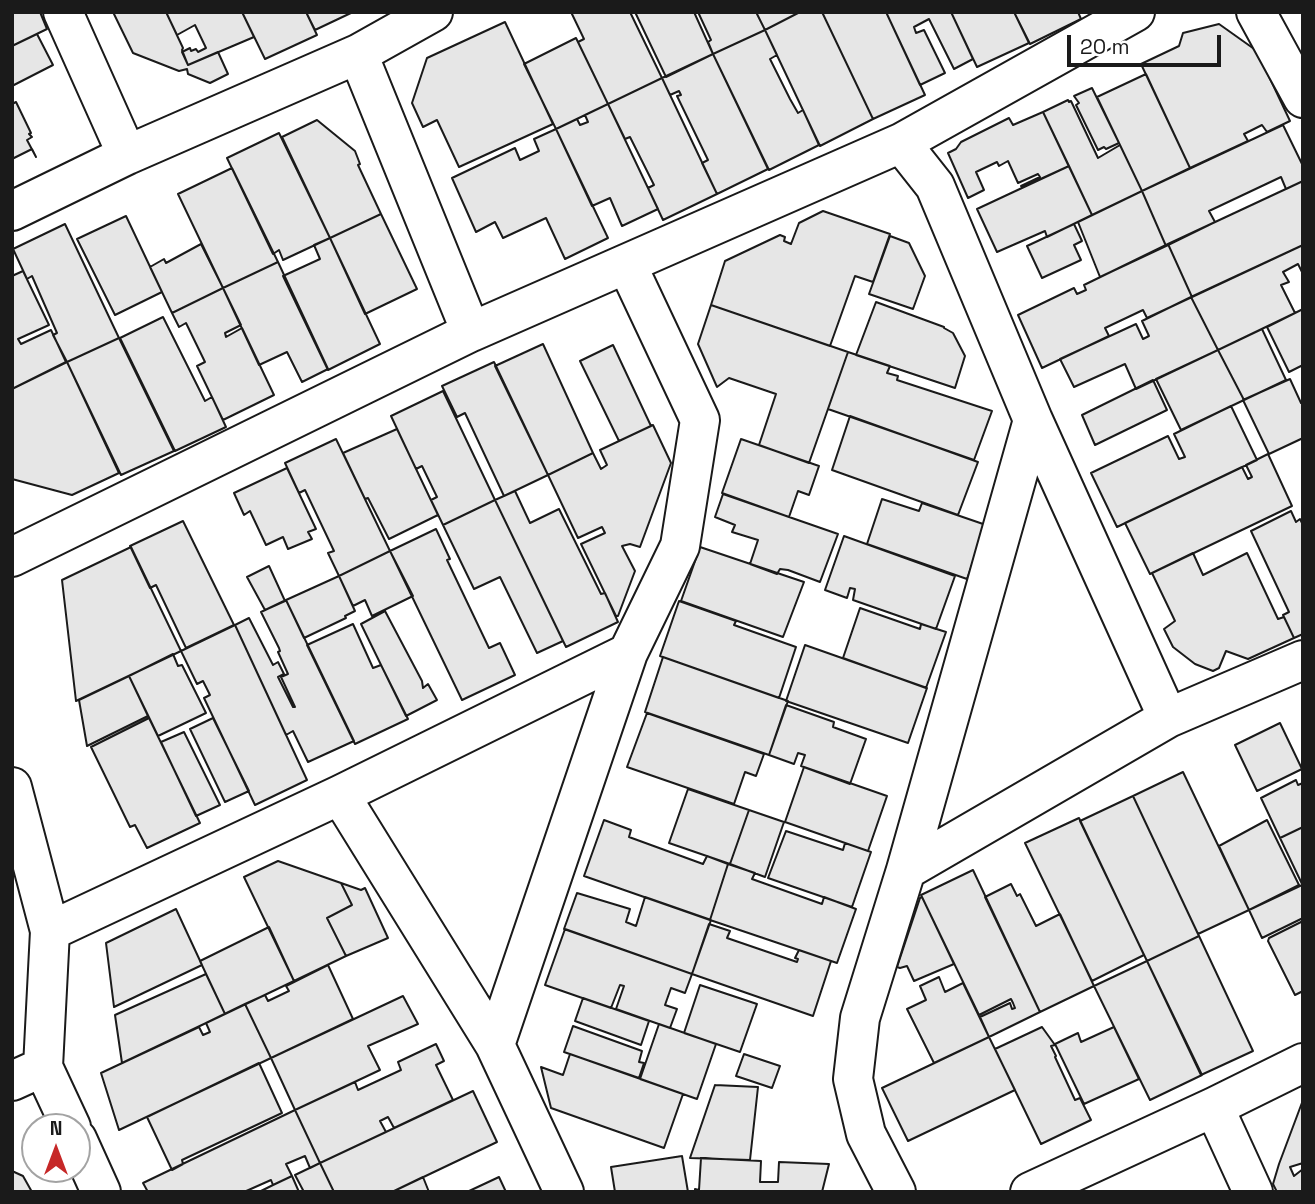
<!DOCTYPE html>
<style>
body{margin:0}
#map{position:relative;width:1315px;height:1204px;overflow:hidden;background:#fff;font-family:"Space Grotesk",sans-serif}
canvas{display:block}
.frame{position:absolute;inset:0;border:14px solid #1a1a1a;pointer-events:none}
.north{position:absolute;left:21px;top:1113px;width:70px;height:70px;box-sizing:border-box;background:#fff;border:2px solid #a3a3a3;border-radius:50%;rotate:0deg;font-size:19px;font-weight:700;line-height:28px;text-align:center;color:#1a1a1a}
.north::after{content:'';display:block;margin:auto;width:24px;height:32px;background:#c62828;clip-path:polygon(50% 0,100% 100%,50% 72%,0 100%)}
.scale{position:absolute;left:1067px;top:35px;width:154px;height:32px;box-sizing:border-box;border:4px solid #1a1a1a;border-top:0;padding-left:9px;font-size:21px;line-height:24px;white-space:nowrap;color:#1a1a1a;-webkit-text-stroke:5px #fff;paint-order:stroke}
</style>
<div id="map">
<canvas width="1315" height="1204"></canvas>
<div class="frame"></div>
<div class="north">N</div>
<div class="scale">20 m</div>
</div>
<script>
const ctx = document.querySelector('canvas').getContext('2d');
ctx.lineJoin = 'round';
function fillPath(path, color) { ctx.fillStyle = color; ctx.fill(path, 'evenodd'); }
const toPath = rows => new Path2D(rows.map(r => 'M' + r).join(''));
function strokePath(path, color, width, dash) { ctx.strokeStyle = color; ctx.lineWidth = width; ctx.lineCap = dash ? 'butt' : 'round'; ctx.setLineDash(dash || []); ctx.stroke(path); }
const building = toPath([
 [12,12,40,12,47,29,12,46,12,12],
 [113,12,166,12,183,48,182,50,188,65,218,52,228,74,210,83,188,74,187,69,179,71,133,53,113,12],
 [166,12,242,12,254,37,188,65,182,52,190,48,191,51,196,49,198,52,206,48,195,25,177,35,166,12],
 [242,12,306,12,317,35,265,59,242,12],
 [306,12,353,12,315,30,306,12],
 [571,12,630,12,662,78,608,104,578,42,584,39,571,12],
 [635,12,694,12,713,54,666,77,635,12],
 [698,12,756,12,765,30,713,54,708,42,711,40,698,12],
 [756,12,800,12,765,30,756,12],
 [800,12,822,12,873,119,820,146,765,30,800,12],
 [822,12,886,12,925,95,873,119,822,12],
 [886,12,951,12,973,59,954,69,929,19,914,27,916,33,924,30,945,73,920,85,886,12],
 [951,12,1014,12,1029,43,977,67,951,12],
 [1014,12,1078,12,1081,19,1030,44,1014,12],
 [505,22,553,124,459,167,437,120,423,127,412,103,427,58,505,22],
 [1219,24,1257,51,1290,121,1267,132,1262,125,1244,134,1248,141,1190,168,1141,64,1179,46,1183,33,1219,24],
 [765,30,777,55,770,59,790,99,798,113,803,110,819,145,769,170,713,54,765,30],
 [37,34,53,65,12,86,12,46,37,34],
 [576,38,608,104,556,129,524,64,576,38],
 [713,54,768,169,717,194,702,163,708,160,677,96,681,95,679,91,670,95,662,78,713,54],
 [1146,74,1190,168,1142,191,1097,97,1146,74],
 [662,78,717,194,663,220,648,188,654,185,630,137,625,139,608,104,662,78],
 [1092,88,1119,143,1106,149,1104,147,1098,150,1076,105,1079,103,1074,96,1092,88],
 [1068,100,1069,102,1071,101,1098,158,1120,145,1142,191,1092,215,1043,112,1068,100],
 [16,102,31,133,29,134,32,137,27,140,36,157,32,149,12,159,12,104,16,102],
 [608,104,658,209,622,226,610,198,592,206,556,129,577,119,580,125,588,122,585,115,608,104],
 [1043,112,1069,166,1023,187,1021,186,1040,177,1038,174,1018,183,1008,161,999,166,997,162,976,172,984,190,968,198,948,153,956,149,961,142,1009,118,1013,125,1043,112],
 [317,120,355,151,360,164,358,165,381,214,330,238,282,137,317,120],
 [1283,125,1303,166,1303,181,1286,189,1281,177,1209,211,1215,222,1166,246,1142,191,1283,125],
 [556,129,608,238,565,259,546,218,503,238,495,222,476,232,452,178,515,148,520,160,539,151,534,139,556,129],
 [279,133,330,238,283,260,279,250,273,254,227,158,279,133],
 [1069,166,1092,215,1047,237,1045,231,997,252,977,209,1069,166],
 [232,168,278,262,223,288,178,194,232,168],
 [1303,181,1303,245,1192,297,1168,244,1303,181],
 [1142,191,1166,246,1100,277,1078,222,1142,191],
 [823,211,890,234,873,282,855,276,830,346,711,305,725,261,780,235,785,237,784,241,791,244,799,223,823,211],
 [381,214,417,289,365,314,330,238,381,214],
 [126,216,162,292,115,315,77,239,126,216],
 [65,224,119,338,67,362,53,335,57,333,32,276,27,279,13,249,65,224],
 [1074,224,1082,241,1074,245,1081,260,1042,278,1027,246,1074,224],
 [890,236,909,243,925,276,913,309,869,294,890,236],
 [330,238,380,344,328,370,283,276,320,259,314,245,330,238],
 [201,244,223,288,172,313,150,267,164,259,166,263,201,244],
 [1168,244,1192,297,1147,318,1143,310,1105,328,1109,336,1042,368,1018,315,1074,288,1077,294,1086,290,1084,285,1168,244],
 [1303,245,1303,274,1298,264,1283,272,1289,282,1281,285,1295,313,1218,350,1191,297,1303,245],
 [278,262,328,369,302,382,287,352,259,365,223,288,278,262],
 [23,271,49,325,18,339,21,344,51,330,66,362,12,389,12,276,23,271],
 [223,288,241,325,225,333,226,337,242,328,274,395,223,420,197,366,205,362,186,323,179,327,172,313,223,288],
 [1191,297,1218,350,1136,389,1125,364,1074,387,1060,359,1136,324,1143,339,1149,336,1142,321,1191,297],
 [876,302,944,327,944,328,953,333,965,356,955,388,856,355,876,302],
 [711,305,848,352,809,463,759,445,776,394,729,378,717,387,698,344,711,305],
 [1303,309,1303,365,1289,372,1267,327,1303,309],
 [163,317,205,401,212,397,226,427,175,451,120,338,163,317],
 [1262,329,1286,380,1244,400,1218,350,1262,329],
 [119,338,174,451,121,475,67,362,119,338],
 [543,344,593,453,548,475,495,366,543,344],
 [613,345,651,426,619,441,580,361,613,345],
 [1218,350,1244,400,1181,430,1156,379,1218,350],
 [848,352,890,366,887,373,898,376,897,380,992,411,974,460,828,409,848,352],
 [67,362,119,473,72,495,12,479,12,389,67,362],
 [494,362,548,475,504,496,465,413,457,417,442,386,494,362],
 [1290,379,1301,403,1303,402,1303,438,1269,454,1243,400,1290,379],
 [1153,380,1167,410,1095,445,1082,415,1153,380],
 [443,391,495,500,443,525,431,500,437,497,422,466,416,469,391,416,443,391],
 [1231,406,1257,460,1117,527,1091,473,1168,436,1179,459,1185,457,1174,434,1231,406],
 [850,416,978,462,958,515,832,470,850,416],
 [653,425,671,463,640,547,630,544,622,546,635,571,618,616,616,616,581,544,605,533,602,527,578,538,548,475,593,453,601,469,607,465,600,450,653,425],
 [397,429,438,515,389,539,368,498,365,499,343,453,397,429],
 [336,439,390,551,339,576,328,553,334,551,305,490,299,493,285,463,336,439],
 [741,439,819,466,809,495,798,491,789,517,722,493,741,439],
 [1268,454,1292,506,1150,574,1125,523,1242,467,1248,479,1252,477,1246,465,1268,454],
 [287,468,316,529,308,532,312,539,288,549,283,537,266,545,250,511,244,515,234,493,287,468],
 [515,491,530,523,559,509,601,594,605,593,618,622,566,647,495,500,515,491],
 [723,494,838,534,820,582,788,570,780,569,777,574,750,564,758,540,732,532,735,525,715,517,723,494],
 [882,499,919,511,922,503,986,525,967,579,867,544,882,499],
 [495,500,563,641,537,653,500,577,474,589,443,525,495,500],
 [1291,511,1296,522,1300,519,1303,525,1303,634,1294,638,1283,615,1289,612,1251,531,1291,511],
 [183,521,234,625,186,648,156,585,150,588,130,546,183,521],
 [436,529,450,559,447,560,489,648,500,643,515,675,462,700,390,551,436,529],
 [844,536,955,576,936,629,853,600,855,589,850,588,847,598,825,590,844,536],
 [131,547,181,651,76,701,62,580,131,547],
 [700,547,804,582,783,637,681,601,700,547],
 [390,551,413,596,372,616,365,600,353,606,339,576,390,551],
 [1193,553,1203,575,1247,553,1278,619,1284,617,1294,638,1248,659,1226,651,1219,668,1213,671,1195,664,1173,647,1164,629,1175,621,1152,573,1193,553],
 [269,566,285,601,265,610,247,577,269,566],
 [339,576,355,611,345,616,346,618,304,638,286,600,339,576],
 [286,600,354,741,308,762,293,731,286,735,235,625,249,618,273,665,278,662,284,674,278,677,293,707,295,707,281,677,288,674,278,652,280,651,279,648,261,612,286,600],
 [679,601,736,621,734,625,796,647,779,698,660,656,679,601],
 [860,608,920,629,921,624,946,632,926,688,843,658,860,608],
 [385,611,422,681,423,688,428,684,437,700,406,716,361,624,385,611],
 [353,624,373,668,381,665,408,719,355,744,307,645,353,624],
 [235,625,307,780,255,805,204,698,210,695,203,681,197,684,181,651,235,625],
 [805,645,927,688,908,743,786,701,805,645],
 [173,654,178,666,182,665,206,713,158,736,129,676,173,654],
 [663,657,788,701,769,755,645,712,663,657],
 [129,676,148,716,87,746,79,700,129,676],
 [786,705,834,722,833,727,866,739,850,784,801,766,805,755,798,753,794,764,769,755,786,705],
 [647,713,764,754,756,776,745,772,734,804,627,767,647,713],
 [149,718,200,823,147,848,135,825,130,827,91,747,149,718],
 [213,718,249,791,225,802,190,729,213,718],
 [1280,723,1302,769,1257,791,1235,745,1280,723],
 [184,732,220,805,196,816,161,742,184,732],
 [804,767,887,796,868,851,785,822,804,767],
 [1183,772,1249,910,1198,934,1133,796,1183,772],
 [1296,780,1298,785,1303,783,1303,827,1280,838,1261,798,1296,780],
 [688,789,749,810,730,864,669,843,688,789],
 [1133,796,1199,936,1147,961,1080,821,1133,796],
 [749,810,784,822,765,877,730,864,749,810],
 [1079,818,1144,955,1092,981,1025,843,1079,818],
 [604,820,631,830,629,837,703,864,707,856,728,864,710,920,584,876,604,820],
 [1267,820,1299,885,1249,910,1219,846,1267,820],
 [1303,827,1303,886,1280,838,1303,827],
 [786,831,843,850,845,843,871,852,852,907,768,878,786,831],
 [278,861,341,883,352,905,327,918,346,956,294,981,244,877,278,861],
 [728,864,755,873,752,879,822,904,824,897,856,909,837,963,710,920,728,864],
 [973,870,1040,1012,989,1037,980,1017,1010,1003,1012,1009,1015,1008,1013,1003,1011,999,979,1015,921,895,973,870],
 [341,883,361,890,365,888,388,938,346,956,327,918,352,905,341,883],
 [1011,884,1017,896,1020,894,1036,926,1060,914,1094,986,1040,1012,985,897,1011,884],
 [1302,885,1303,918,1262,938,1249,910,1302,885],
 [577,893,630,909,626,922,636,926,645,897,711,920,692,974,564,929,577,893],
 [922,897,954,964,914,981,907,966,900,968,897,967,920,898,922,897],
 [176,909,202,965,114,1007,106,943,176,909],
 [1303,921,1303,991,1295,995,1268,941,1269,938,1303,921],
 [709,924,730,931,727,938,797,962,798,959,795,958,799,950,831,961,813,1016,692,974,709,924],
 [269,927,294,981,225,1014,200,961,269,927],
 [565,929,692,974,685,993,671,988,665,1005,677,1009,670,1028,616,1009,624,986,620,985,611,1008,545,985,565,929],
 [1199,936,1253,1051,1201,1075,1147,961,1199,936],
 [1147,961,1202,1075,1150,1100,1094,986,1147,961],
 [328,965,353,1019,271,1058,245,1004,265,995,268,1001,289,991,286,986,328,965],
 [206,974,225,1014,122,1063,115,1015,206,974],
 [939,977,945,992,963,983,989,1037,934,1063,907,1009,926,1000,920,986,939,977],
 [700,985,757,1004,740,1052,684,1033,700,985],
 [403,996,418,1024,368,1046,380,1070,295,1110,271,1058,403,996],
 [583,998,649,1021,641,1045,575,1021,583,998],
 [245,1004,271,1058,119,1130,101,1073,199,1027,203,1035,210,1032,206,1023,245,1004],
 [659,1024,716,1044,697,1099,640,1079,659,1024],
 [573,1026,642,1051,639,1062,644,1063,639,1078,564,1052,573,1026],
 [1042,1027,1055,1045,1051,1046,1056,1056,1055,1057,1075,1100,1080,1098,1091,1120,1041,1144,995,1049,1042,1027],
 [1114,1027,1139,1079,1084,1104,1055,1044,1078,1033,1081,1042,1114,1027],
 [989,1037,1015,1090,908,1141,882,1088,989,1037],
 [436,1044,444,1061,436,1065,453,1100,394,1128,388,1117,380,1121,386,1132,320,1163,295,1110,355,1082,358,1090,401,1070,398,1062,436,1044],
 [570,1054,683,1094,664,1148,551,1108,541,1067,563,1075,570,1054],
 [744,1054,780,1066,772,1088,736,1076,744,1054],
 [259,1063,282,1113,182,1160,183,1164,172,1170,147,1117,259,1063],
 [715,1085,758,1087,750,1160,690,1158,715,1085],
 [473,1091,497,1142,392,1192,334,1192,320,1163,473,1091],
 [1303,1100,1303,1163,1290,1167,1294,1176,1303,1169,1303,1192,1277,1192,1273,1184,1279,1164,1303,1100],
 [295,1110,320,1163,310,1168,305,1156,286,1164,292,1176,273,1185,271,1180,244,1192,148,1192,143,1183,295,1110],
 [682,1156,688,1192,615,1192,611,1167,682,1156],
 [701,1158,761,1161,760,1182,778,1182,779,1162,829,1164,822,1192,695,1192,695,1189,699,1190,701,1158],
 [320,1163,334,1192,304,1192,295,1175,320,1163],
 [12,1171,23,1176,32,1192,12,1192,12,1171],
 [292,1176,299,1192,259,1192,273,1185,292,1176],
 [423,1177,429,1192,392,1192,423,1177],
 [499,1177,506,1192,467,1192,499,1177]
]);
fillPath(building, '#e6e6e6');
strokePath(building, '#1a1a1a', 2);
const minor = toPath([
 [63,12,127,155],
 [1256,12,1303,98],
 [358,54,471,332],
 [901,143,935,186,1033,420,1168,718],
 [12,211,127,155,358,54,433,12],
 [12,557,471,332,901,143,1135,12],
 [12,787,50,931,43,1067,71,1127],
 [340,795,495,1045],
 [906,870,1168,718,1303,660],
 [50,931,340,795,628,653],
 [12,1081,43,1067],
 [1214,1107,1253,1192],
 [77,1139,101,1192],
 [564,1192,495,1045,628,653,680,546,700,420,627,265],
 [896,1192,866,1134,853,1079,860,1018,906,870,1033,420],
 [1030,1192,1214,1107,1303,1063]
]);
strokePath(minor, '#1a1a1a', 42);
strokePath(minor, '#fff', 38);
</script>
